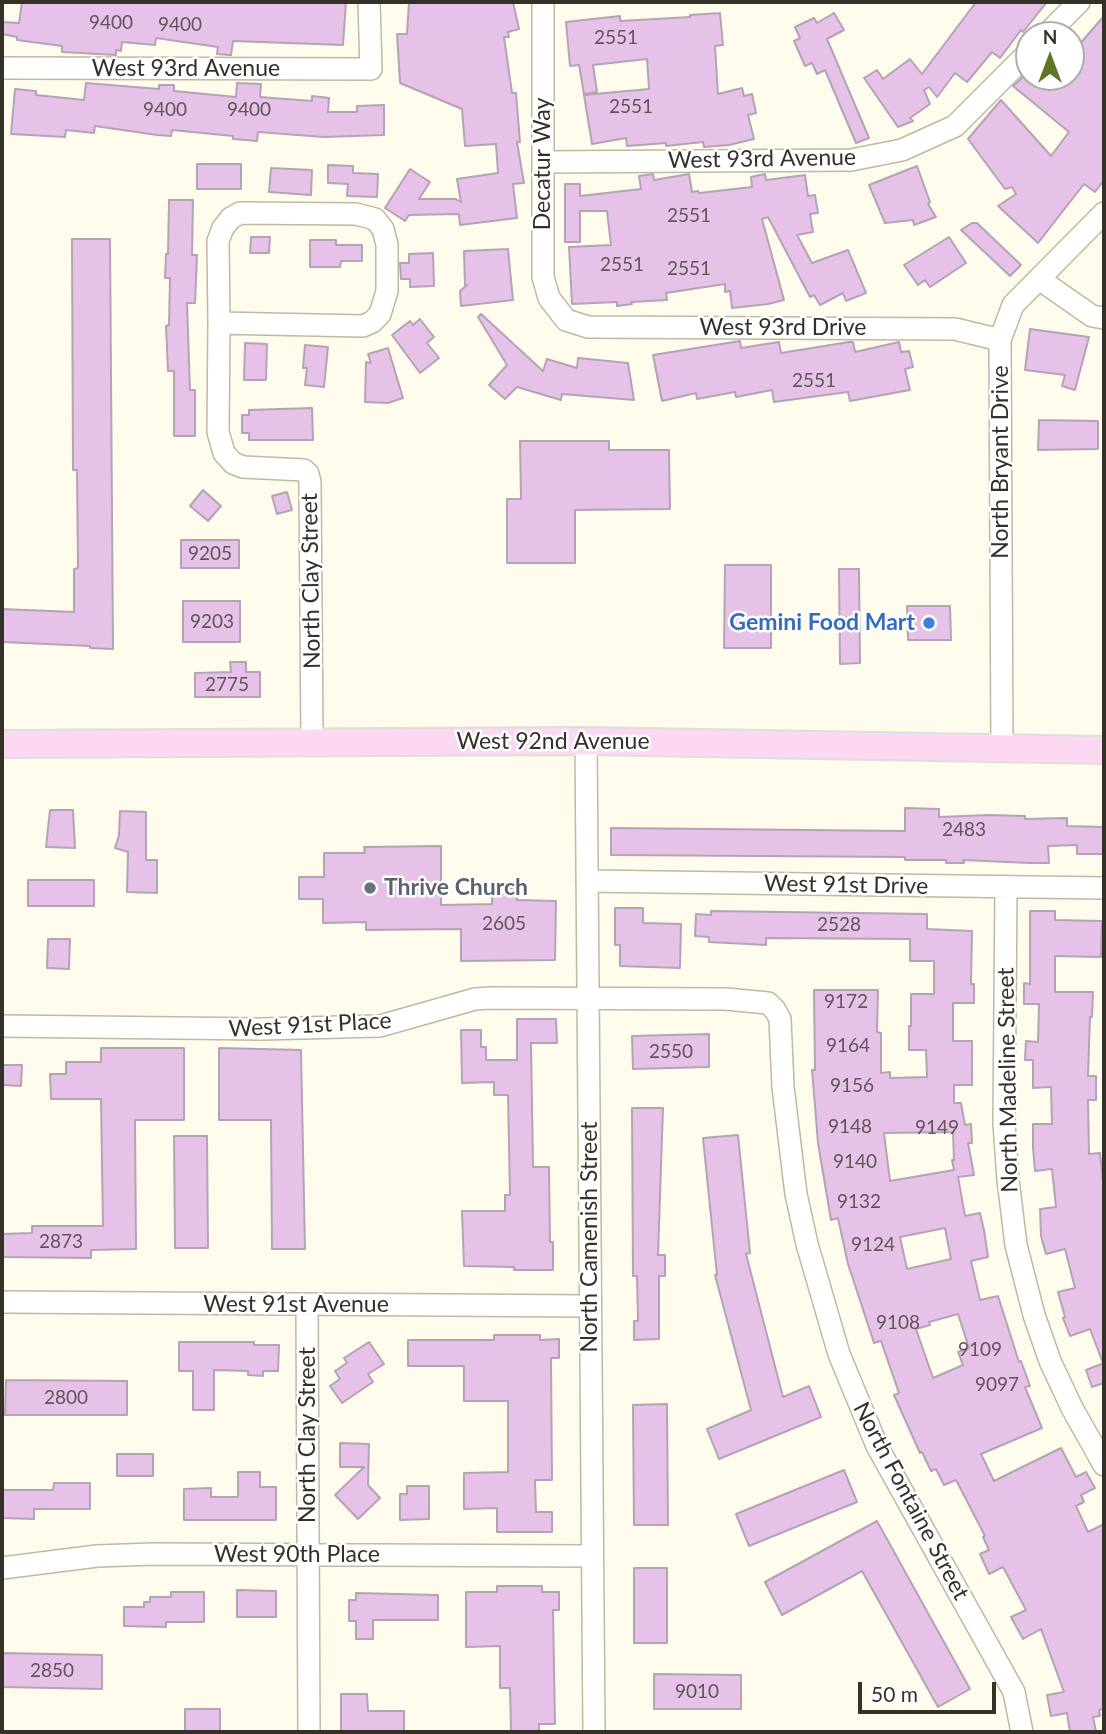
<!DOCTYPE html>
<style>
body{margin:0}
#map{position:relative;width:1106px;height:1734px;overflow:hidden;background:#fffced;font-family:Lato,sans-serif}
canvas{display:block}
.frame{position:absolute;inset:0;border:4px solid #333128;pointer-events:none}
.north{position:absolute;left:1015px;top:21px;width:70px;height:70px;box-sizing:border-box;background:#fff;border:2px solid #adada9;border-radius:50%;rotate:0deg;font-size:19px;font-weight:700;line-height:28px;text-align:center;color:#333128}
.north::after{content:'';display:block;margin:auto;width:24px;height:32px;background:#5f7627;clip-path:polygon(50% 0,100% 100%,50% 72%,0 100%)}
.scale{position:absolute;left:858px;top:1682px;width:138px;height:32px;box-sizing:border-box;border:4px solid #333128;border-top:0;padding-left:9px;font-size:21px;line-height:24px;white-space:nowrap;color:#333128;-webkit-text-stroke:5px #fff;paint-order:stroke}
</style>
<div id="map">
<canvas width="1106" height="1734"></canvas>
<div class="frame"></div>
<div class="north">N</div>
<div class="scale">50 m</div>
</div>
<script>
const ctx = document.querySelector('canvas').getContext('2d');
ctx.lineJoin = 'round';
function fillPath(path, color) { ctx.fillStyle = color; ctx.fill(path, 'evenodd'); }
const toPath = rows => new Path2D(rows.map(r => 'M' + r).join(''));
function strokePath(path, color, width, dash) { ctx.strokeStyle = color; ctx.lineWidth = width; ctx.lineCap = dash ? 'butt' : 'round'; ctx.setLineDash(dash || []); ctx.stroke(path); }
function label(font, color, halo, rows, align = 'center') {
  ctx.font = font + ' Lato,sans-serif'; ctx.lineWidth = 5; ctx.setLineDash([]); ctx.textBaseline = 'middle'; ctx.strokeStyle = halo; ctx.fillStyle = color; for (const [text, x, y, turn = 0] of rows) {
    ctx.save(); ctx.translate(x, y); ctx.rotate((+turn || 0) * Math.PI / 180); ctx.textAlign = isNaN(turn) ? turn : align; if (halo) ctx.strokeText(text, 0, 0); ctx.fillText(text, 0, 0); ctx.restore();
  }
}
const building = toPath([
 [22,2,346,2,343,45,233,41,231,55,229,55,217,54,218,47,156,38,155,45,122,42,121,51,116,50,116,55,62,52,62,46,17,40,17,37,2,34,2,22,19,23,22,2],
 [409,2,513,2,519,29,508,32,509,37,504,37,512,93,516,93,520,142,517,142,524,183,513,184,517,218,460,225,459,214,409,215,405,221,385,208,410,169,430,182,419,199,456,199,461,202,457,179,498,173,496,144,465,146,462,109,400,83,397,34,407,34,409,2],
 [976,2,1047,2,1023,32,1021,30,1000,58,992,52,967,82,955,73,937,97,929,87,924,90,930,104,910,118,913,121,898,127,864,78,877,70,883,79,910,59,922,74,976,2],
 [720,13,723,45,715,46,718,94,742,88,744,96,752,94,756,113,748,115,754,139,729,145,704,147,703,142,666,146,666,143,627,146,626,138,592,144,584,95,649,89,647,59,593,65,597,92,584,94,579,65,570,66,566,22,620,16,620,21,690,17,690,15,720,13],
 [834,13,844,30,827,39,869,138,856,143,825,70,817,74,812,63,805,66,794,41,800,38,795,27,814,18,817,23,834,13],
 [1104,16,1104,180,1095,192,1084,184,1038,243,998,206,1016,194,1012,187,1005,189,968,139,1001,100,1051,156,1069,132,1013,86,1023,77,1071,77,1071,54,1104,16],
 [86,83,159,89,159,85,174,85,174,91,236,97,237,83,261,84,260,97,312,101,312,96,329,98,328,112,357,112,357,106,384,105,384,135,324,137,258,132,257,141,233,139,233,136,172,130,171,136,157,135,95,126,94,133,66,130,65,137,11,134,15,89,36,91,36,95,84,100,86,83],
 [197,164,241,164,241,189,197,189,197,164],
 [328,165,353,166,353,173,378,174,377,197,347,196,348,184,328,183,328,165],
 [917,166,930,202,928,204,936,217,914,225,913,220,885,223,869,185,917,166],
 [271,168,312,170,311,195,269,192,271,168],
 [653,174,654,180,689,174,692,192,698,191,699,193,752,187,751,177,765,174,766,180,805,175,808,196,815,195,818,213,810,214,813,232,797,235,812,263,848,250,866,293,846,301,843,293,820,305,814,295,810,297,768,217,762,219,784,300,768,304,732,308,730,291,725,292,725,284,666,293,667,300,631,302,632,304,617,306,617,302,572,304,569,247,611,245,607,211,580,211,580,242,565,242,565,184,580,184,580,196,641,189,639,176,653,174],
 [169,200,193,200,192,255,197,255,195,303,187,303,190,390,195,390,195,436,174,436,174,371,168,371,166,326,169,325,170,278,165,278,166,254,168,254,169,200],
 [972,223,977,223,1021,265,1010,276,961,230,972,223],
 [251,237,270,237,269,253,250,253,251,237],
 [949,237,966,263,930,287,925,280,918,285,904,265,949,237],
 [72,239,110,239,113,649,90,648,90,646,2,642,2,609,74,612,74,569,78,568,77,470,73,470,72,239],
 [310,240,336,240,336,245,362,245,362,261,341,261,340,267,310,267,310,240],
 [508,249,513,300,461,306,460,291,467,285,465,285,464,251,508,249],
 [433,253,434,286,410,287,410,279,401,279,400,263,409,263,409,254,433,253],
 [481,314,543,371,547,359,577,368,578,358,628,363,634,400,562,394,561,400,517,387,505,399,489,385,507,365,478,317,481,314],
 [420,319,434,337,427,343,439,358,420,373,392,335,410,321,413,325,420,319],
 [1030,329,1089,337,1075,390,1062,386,1065,375,1025,370,1030,329],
 [740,341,741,348,779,342,781,353,849,342,853,342,855,352,899,342,901,352,909,351,913,367,905,369,910,390,850,401,848,392,774,402,772,390,736,397,735,392,697,399,696,393,662,401,653,355,740,341],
 [245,343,267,344,266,380,244,380,245,343],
 [305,345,328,347,324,387,305,385,307,368,303,368,305,345],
 [388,348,403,398,388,403,365,402,366,362,371,363,368,354,388,348],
 [312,408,313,440,249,440,249,433,242,433,242,415,249,415,249,410,312,408],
 [1039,420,1098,421,1098,449,1038,450,1039,420],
 [520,441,609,441,609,450,669,450,670,509,575,510,575,563,507,563,507,499,521,499,520,441],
 [203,490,221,506,208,521,190,506,203,490],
 [287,492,292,510,277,514,272,496,287,492],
 [181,540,239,540,239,568,181,568,181,540],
 [725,565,771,565,771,648,724,648,725,565],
 [839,569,859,569,860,663,840,664,839,569],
 [183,601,240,601,240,642,183,642,183,601],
 [907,606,950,606,951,640,908,640,907,606],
 [230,662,246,662,246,672,260,672,260,697,195,697,195,673,231,672,230,662],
 [905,808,939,809,939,817,988,815,1025,816,1025,819,1067,818,1067,826,1104,827,1104,854,1077,854,1077,845,1048,846,1049,863,1030,863,963,860,964,863,946,863,946,860,905,860,905,857,611,855,611,828,905,831,905,808],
 [50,810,73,810,75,848,46,847,50,810],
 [120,811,146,812,146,860,157,860,157,893,127,892,128,852,115,848,119,835,120,811],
 [441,846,441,905,492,904,492,888,517,888,517,900,556,901,555,960,461,961,461,929,366,930,366,922,323,923,323,899,299,899,299,877,324,877,324,853,365,853,364,847,441,846],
 [28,880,94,880,94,906,28,906,28,880],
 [615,908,643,908,643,923,681,924,680,968,620,966,620,945,615,945,615,908],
 [711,911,927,914,927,929,972,931,971,984,974,984,974,1003,953,1003,953,1041,972,1041,972,1085,954,1085,954,1103,961,1103,965,1125,971,1124,972,1143,968,1143,974,1175,958,1177,965,1216,980,1213,984,1230,988,1257,971,1261,980,1300,998,1296,1019,1362,1021,1361,1030,1386,1025,1387,1042,1428,981,1454,994,1481,1061,1448,1076,1477,1086,1472,1095,1488,1081,1495,1084,1502,1076,1506,1088,1532,1104,1524,1104,1709,1099,1710,1100,1716,1093,1717,1096,1732,1070,1732,1067,1713,1051,1716,1047,1695,1064,1692,1041,1629,1023,1639,1011,1617,1026,1610,1003,1567,989,1574,980,1554,989,1550,983,1537,985,1536,956,1480,944,1485,936,1469,931,1471,922,1452,920,1453,894,1395,899,1393,881,1341,874,1343,848,1264,838,1218,831,1220,818,1143,815,1106,812,1070,815,1070,814,990,878,990,877,1032,881,1033,881,1073,890,1072,890,1078,927,1077,926,1050,909,1050,909,1026,911,1026,911,994,934,994,934,961,910,961,910,939,766,938,766,945,709,942,709,937,695,936,696,914,711,915,711,911],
 [953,1132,954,1160,952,1160,954,1170,890,1181,884,1133,953,1132],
 [945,1228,951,1259,907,1269,900,1237,945,1228],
 [958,1314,969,1348,958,1352,963,1365,933,1378,916,1329,930,1325,929,1322,958,1314],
 [1030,911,1055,911,1055,920,1102,921,1101,957,1055,956,1055,992,1093,992,1092,1017,1090,1017,1088,1076,1096,1076,1096,1100,1088,1100,1089,1154,1100,1153,1104,1192,1103,1363,1090,1329,1070,1336,1063,1318,1065,1317,1058,1292,1075,1288,1065,1249,1046,1254,1041,1236,1040,1209,1056,1207,1052,1169,1035,1171,1033,1148,1033,1124,1052,1124,1051,1087,1033,1088,1033,1060,1025,1060,1026,1041,1038,1042,1039,1004,1024,1004,1024,983,1030,984,1030,911],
 [48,939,70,939,69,969,47,968,48,939],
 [517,1019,556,1019,557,1043,531,1043,533,1167,549,1167,550,1242,553,1242,553,1270,514,1270,514,1267,464,1266,462,1211,505,1211,505,1195,510,1195,508,1095,494,1095,494,1082,462,1083,461,1030,481,1030,481,1047,486,1047,486,1060,517,1060,517,1019],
 [709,1034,709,1067,633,1069,632,1036,709,1034],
 [101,1048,184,1048,184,1120,135,1120,136,1249,91,1250,91,1258,2,1257,2,1234,32,1233,32,1226,103,1226,101,1099,51,1099,50,1074,66,1074,66,1062,101,1062,101,1048],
 [219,1048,301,1050,305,1249,272,1249,271,1120,219,1120,219,1048],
 [2,1065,22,1065,21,1086,2,1085,2,1065],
 [632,1108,663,1108,658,1255,665,1255,665,1276,659,1276,659,1339,634,1340,634,1321,638,1321,637,1276,633,1276,632,1108],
 [738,1135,750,1253,746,1254,783,1397,809,1386,821,1417,719,1459,707,1429,751,1410,715,1275,717,1275,703,1138,738,1135],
 [174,1136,207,1136,208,1248,175,1248,174,1136],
 [494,1335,540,1335,540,1340,559,1339,559,1358,551,1358,552,1480,535,1480,536,1512,552,1512,552,1532,497,1532,497,1508,464,1509,464,1473,508,1472,508,1401,464,1401,464,1366,408,1366,408,1340,494,1340,494,1335],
 [179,1342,254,1342,254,1345,279,1345,278,1371,263,1371,263,1376,248,1375,248,1371,214,1370,214,1410,193,1410,193,1371,179,1371,179,1342],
 [369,1342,384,1364,368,1374,373,1382,342,1403,330,1386,340,1379,335,1371,347,1363,344,1358,369,1342],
 [1104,1363,1104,1383,1092,1387,1086,1370,1104,1363],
 [6,1380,127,1381,127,1415,5,1415,6,1380],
 [667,1404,668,1525,634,1525,633,1405,667,1404],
 [340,1443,369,1444,368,1485,380,1498,358,1519,335,1495,364,1467,340,1467,340,1443],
 [117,1454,153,1454,153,1476,117,1476,117,1454],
 [844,1470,857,1502,749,1546,736,1514,844,1470],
 [238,1472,260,1472,260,1487,276,1487,276,1520,184,1520,184,1489,211,1488,211,1497,238,1497,238,1472],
 [54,1483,90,1483,90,1509,34,1509,34,1519,2,1518,2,1490,53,1490,54,1483],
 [407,1486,429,1486,429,1519,400,1520,400,1494,407,1494,407,1486],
 [877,1521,970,1689,938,1707,862,1571,782,1615,765,1582,877,1521],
 [634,1568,667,1568,667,1643,634,1643,634,1568],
 [497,1586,542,1586,542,1592,559,1592,559,1610,553,1610,555,1724,539,1724,539,1732,511,1732,510,1688,500,1688,500,1646,466,1647,466,1592,497,1592,497,1586],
 [237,1590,276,1591,276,1617,237,1617,237,1590],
 [171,1592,204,1592,204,1622,166,1622,166,1627,124,1626,124,1607,144,1607,144,1602,150,1602,150,1597,171,1597,171,1592],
 [356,1593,438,1595,438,1620,373,1620,373,1639,356,1639,356,1621,349,1621,349,1600,356,1600,356,1593],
 [2,1653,102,1655,102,1689,2,1687,2,1653],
 [654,1674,741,1675,741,1709,654,1709,654,1674],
 [341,1694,367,1694,368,1711,404,1711,404,1732,341,1732,341,1694],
 [185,1709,220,1709,220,1732,185,1732,185,1709]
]);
fillPath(building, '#e6c2e8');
strokePath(building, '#b4a3b5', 2);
const minor = toPath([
 [543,2,543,277,549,298,566,320,588,327,955,329,1000,340],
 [1046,35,1079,2],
 [2,68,371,69,369,2],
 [543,162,851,160,902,150,955,126,1029,52],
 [240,213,356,214,375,219,383,229,387,245,387,291,380,314,372,322,363,326,219,323,218,241,223,228,231,218,240,213],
 [1039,279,1092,316,1104,318],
 [219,323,218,432,224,453,233,463,243,467,304,470,308,474,310,482,312,743],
 [586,741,594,1732],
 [1002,750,1000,340,1013,305,1104,213],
 [587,881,1104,888],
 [1006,887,1004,1123,1008,1180,1016,1245,1034,1315,1050,1361,1072,1408,1104,1465],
 [2,1026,262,1029,380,1026,475,999,490,998,726,999,768,1003,775,1010,780,1019,783,1087,796,1194,807,1244,839,1354,877,1446,1014,1692,1022,1732],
 [2,1302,590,1306],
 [307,1305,309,1732],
 [2,1568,97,1556,153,1554,592,1556]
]);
const major = toPath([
 [2,744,586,741,1104,750]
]);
strokePath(minor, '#bfb9a2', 24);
strokePath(major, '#dededd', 30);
strokePath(minor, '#fff', 21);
strokePath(major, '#fdd8f2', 26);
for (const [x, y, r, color] of [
 [929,623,7,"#3f7fe0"],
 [370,888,7,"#6b7280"]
]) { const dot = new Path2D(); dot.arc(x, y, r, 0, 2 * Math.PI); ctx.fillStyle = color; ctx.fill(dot); strokePath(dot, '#fff', 2.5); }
label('19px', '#605558', null, [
 ["9400",111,23],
 ["9400",180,25],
 ["2551",616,38],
 ["2551",631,107],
 ["9400",165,110],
 ["9400",249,110],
 ["2551",689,216],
 ["2551",622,265],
 ["2551",689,269],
 ["2551",814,381],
 ["9205",210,554],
 ["9203",212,622],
 ["2775",227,685],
 ["2483",964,830],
 ["2605",504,924],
 ["2528",839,925],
 ["9172",846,1002],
 ["9164",848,1046],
 ["2550",671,1052],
 ["9156",852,1086],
 ["9148",850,1127],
 ["9149",937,1128],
 ["9140",855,1162],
 ["9132",859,1202],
 ["2873",61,1242],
 ["9124",873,1245],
 ["9108",898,1323],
 ["9109",980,1350],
 ["9097",997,1385],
 ["2800",66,1398],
 ["2850",52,1671],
 ["9010",697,1692]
]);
label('23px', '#333128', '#fff', [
 ["West 93rd Avenue",186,69],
 ["West 93rd Avenue",762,159,-1],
 ["Decatur Way",543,164,-90],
 ["West 93rd Drive",783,328],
 ["North Bryant Drive",1001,462,-90],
 ["North Clay Street",311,581,-91],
 ["West 92nd Avenue",553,742],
 ["West 91st Drive",846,885,1],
 ["West 91st Place",310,1025,-3],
 ["North Madeline Street",1008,1080,-91],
 ["North Camenish Street",590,1237,-90],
 ["West 91st Avenue",296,1305],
 ["North Clay Street",308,1435,-90],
 ["North Fontaine Street",911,1501,62],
 ["West 90th Place",297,1555]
]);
label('bold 23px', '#366cbe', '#fff', [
 ["Gemini Food Mart",915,623]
], 'right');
label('bold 23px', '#5b616d', '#fff', [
 ["Thrive Church",384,888]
], 'left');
</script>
